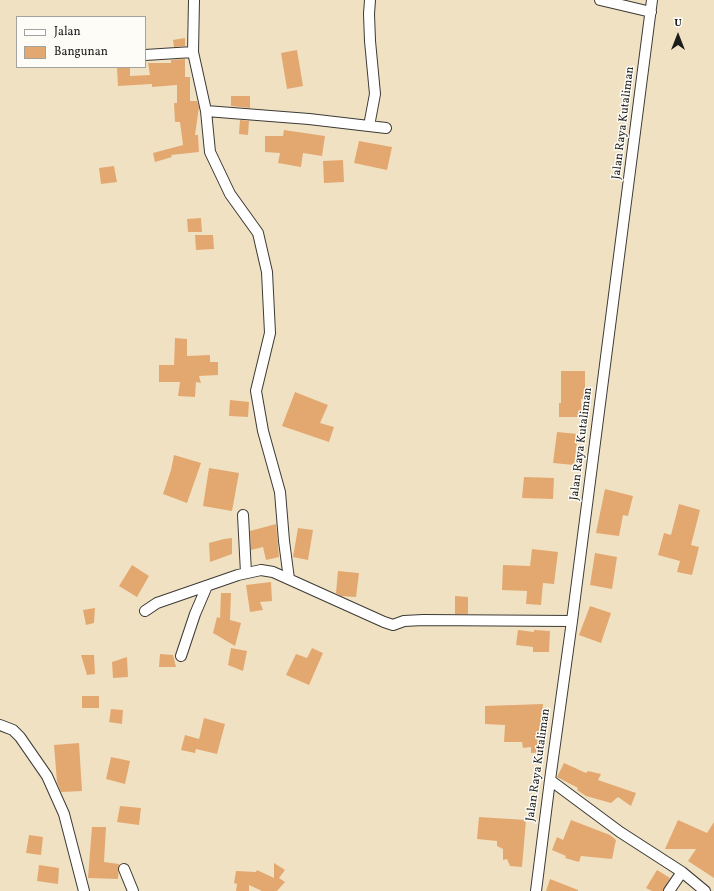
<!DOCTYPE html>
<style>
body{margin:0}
#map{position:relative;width:714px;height:891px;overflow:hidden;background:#f1e1c3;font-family:Vollkorn,serif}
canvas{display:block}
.legend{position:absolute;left:16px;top:16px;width:130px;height:52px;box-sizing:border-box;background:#fdfcf7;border:1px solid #a3a29f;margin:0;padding:5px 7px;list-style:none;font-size:12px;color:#1c1c1c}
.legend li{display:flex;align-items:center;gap:8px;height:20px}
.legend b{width:20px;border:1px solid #a3a29f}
.north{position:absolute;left:658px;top:16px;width:40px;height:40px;-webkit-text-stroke:3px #fdfcf7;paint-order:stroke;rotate:0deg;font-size:11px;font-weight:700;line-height:16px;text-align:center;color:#1c1c1c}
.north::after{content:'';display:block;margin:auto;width:14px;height:18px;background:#1c1c1c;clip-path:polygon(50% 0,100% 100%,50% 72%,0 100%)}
</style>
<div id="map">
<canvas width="714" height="891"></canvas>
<ul class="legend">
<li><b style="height:5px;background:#fff"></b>Jalan</li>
<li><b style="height:11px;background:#e3a870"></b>Bangunan</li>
</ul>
<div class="north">U</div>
</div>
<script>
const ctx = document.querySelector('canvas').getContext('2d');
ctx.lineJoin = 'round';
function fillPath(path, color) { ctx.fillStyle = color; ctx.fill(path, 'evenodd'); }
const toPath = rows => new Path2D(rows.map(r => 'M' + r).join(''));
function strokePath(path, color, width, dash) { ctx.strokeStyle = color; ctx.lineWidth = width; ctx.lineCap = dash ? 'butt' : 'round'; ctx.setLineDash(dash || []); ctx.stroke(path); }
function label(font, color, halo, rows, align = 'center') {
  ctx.font = font + ' Vollkorn,serif'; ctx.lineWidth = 3; ctx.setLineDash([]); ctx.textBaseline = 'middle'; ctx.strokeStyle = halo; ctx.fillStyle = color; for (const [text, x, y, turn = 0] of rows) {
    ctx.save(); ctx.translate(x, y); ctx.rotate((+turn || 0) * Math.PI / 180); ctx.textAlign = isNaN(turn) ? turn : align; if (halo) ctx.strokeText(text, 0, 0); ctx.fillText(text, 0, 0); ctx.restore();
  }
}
fillPath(toPath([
 [185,38,185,46,174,47,173,40],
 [297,50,303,86,287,89,281,53],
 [185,59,185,77,190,77,190,101,197,101,199,107,195,135,198,135,199,152,171,155,172,157,155,162,153,153,183,145,180,122,175,122,174,103,177,103,177,85,152,87,152,84,118,86,117,67,130,67,130,76,150,75,148,63,171,63,171,60],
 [231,96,250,96,250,108,231,106],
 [240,120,249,121,248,135,239,134],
 [284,130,325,136,322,156,303,153,301,167,278,163,280,153,265,152,265,136,283,136],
 [359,141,392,147,387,170,354,163],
 [343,160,344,182,324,183,323,161],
 [114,166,117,182,101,184,99,168],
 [201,218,202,232,188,232,187,219],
 [195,235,213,235,214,249,196,250],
 [175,338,187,339,187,356,210,355,210,362,218,362,218,375,199,376,201,383,196,382,195,397,178,396,180,382,159,382,159,365,174,365],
 [561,371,585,371,585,399,581,399,582,417,559,417,559,403,561,403],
 [295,392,328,405,320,423,334,427,329,442,282,426],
 [230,400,249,402,248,417,229,416],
 [557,432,578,434,574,465,553,463],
 [174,455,201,463,187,503,163,494,171,470],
 [209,468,239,473,232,511,203,506],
 [524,477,554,478,553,499,522,498],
 [605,489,633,496,628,516,623,515,619,536,596,533],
 [679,504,700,510,691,545,699,547,692,575,677,572,680,561,658,555,664,533,671,535],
 [276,524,279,557,266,560,263,547,251,550,250,531],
 [298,528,313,530,308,560,293,557],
 [232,538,232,554,210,562,209,543,224,539],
 [532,549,558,552,554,584,543,583,541,605,526,604,527,591,502,590,503,565,530,566],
 [595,553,617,557,612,589,590,585],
 [132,565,149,576,137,597,119,586],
 [338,571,359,573,356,597,341,596,336,593],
 [271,582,272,601,260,602,263,610,250,612,246,585],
 [221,593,231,593,230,620,241,623,235,646,213,633,217,617,220,618],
 [455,596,468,597,468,614,455,614],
 [590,606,611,613,601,643,579,635],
 [95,608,94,623,86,625,83,610],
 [518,630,534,632,534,630,550,631,549,652,533,652,533,647,516,645],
 [231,648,247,651,243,671,228,665],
 [312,648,323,653,309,685,286,675,296,654,307,658],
 [160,654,173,655,176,667,159,667],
 [81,655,94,655,95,674,87,675],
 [127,657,128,677,113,678,112,662],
 [82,696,99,696,99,708,82,708],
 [543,704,540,732,546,732,544,752,531,753,531,747,523,748,522,742,504,742,505,725,485,724,485,706],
 [111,709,123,710,122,724,109,722],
 [204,718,225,724,217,754,196,749,195,753,181,750,185,735,199,739],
 [79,743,82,791,61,792,57,782,54,745],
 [111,757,130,761,125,784,106,779],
 [564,763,586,773,588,771,601,774,598,780,636,793,631,806,618,797,611,803,586,796,577,790,578,788,557,777],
 [120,806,141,808,139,825,117,822],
 [479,817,526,820,522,867,510,866,507,859,503,860,503,849,497,846,497,841,477,839],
 [571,820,610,835,616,840,612,859,581,856,579,862,565,858,566,856,552,850,557,837,563,840],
 [678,820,707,833,714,822,714,878,688,861,696,849,665,849],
 [92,827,106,827,104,862,119,864,118,879,88,878],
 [29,835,43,837,41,855,26,853],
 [274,863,285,870,279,878,285,882,277,891,262,891,249,885,249,891,236,891,237,884,234,883,236,871,256,872,257,870,274,878],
 [39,865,59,868,58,884,37,881],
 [657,870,670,878,663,891,652,891,646,888],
 [550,879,578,890,578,891,546,891]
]), '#e3a870');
const street = toPath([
 [194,0,193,52,206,111,210,152,230,194,258,233,267,272,270,333,256,391,263,431,280,492,284,541,289,579],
 [600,0,651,12],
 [145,55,193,52],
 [206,111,309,119,386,128],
 [369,126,375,94,370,41,369,14,370,0],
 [243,515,246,573],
 [145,611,157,603,238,575,261,570,273,572,384,622,393,625,404,621,423,620,572,621],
 [181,656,195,614,207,586],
 [0,725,13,730,20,737,47,776,64,814,84,891],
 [550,780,620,832,682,872,705,891],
 [124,869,133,891],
 [536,891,550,780,572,621,652,0],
 [669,891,682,872]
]);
strokePath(street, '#3c3a35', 12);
strokePath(street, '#fff', 10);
label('12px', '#1c1c1c', '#fdfcf7', [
 ["Jalan Raya Kutaliman",624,123,-83],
 ["Jalan Raya Kutaliman",582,444,-83],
 ["Jalan Raya Kutaliman",539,765,-82]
]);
</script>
